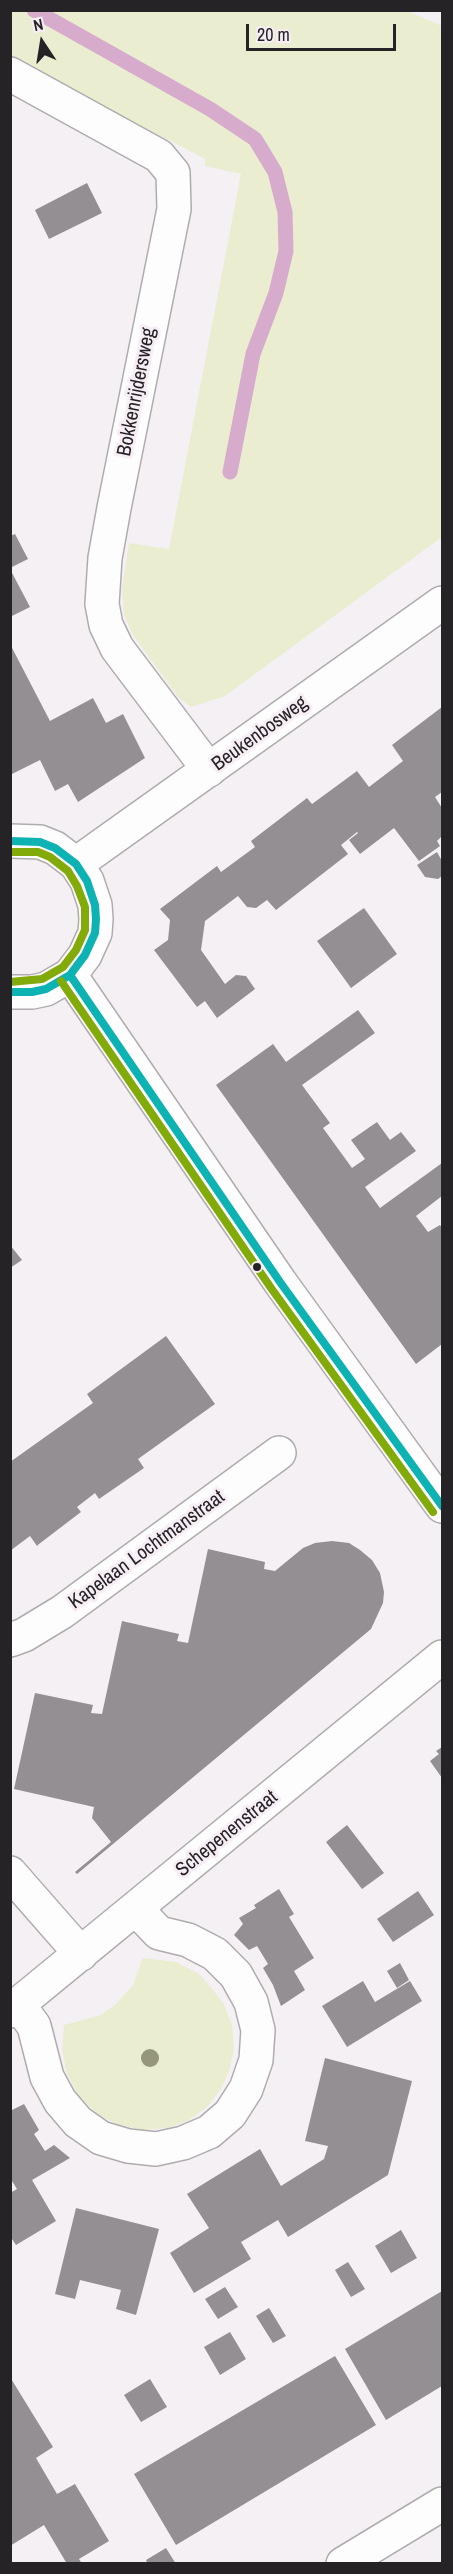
<!DOCTYPE html>
<style>
body{margin:0}
#map{position:relative;width:453px;height:2574px;overflow:hidden;background:#f5f0f4;font-family:"Archivo Narrow",sans-serif}
canvas{display:block}
.frame{position:absolute;inset:0;border:12px solid #262326;pointer-events:none}
.north{position:absolute;left:12px;top:12px;width:60px;height:60px;-webkit-text-stroke:4px #f7eef5;paint-order:stroke;rotate:348deg;font-size:16px;font-weight:700;line-height:24px;text-align:center;color:#262326}
.north::after{content:'';display:block;margin:auto;width:21px;height:27px;background:#262326;clip-path:polygon(50% 0,100% 100%,50% 72%,0 100%)}
.scale{position:absolute;left:246px;top:24px;width:150px;height:27px;box-sizing:border-box;border:3px solid #262326;border-top:0;padding-left:8px;font-size:18px;line-height:21px;white-space:nowrap;color:#262326;-webkit-text-stroke:4px #f7eef5;paint-order:stroke}
</style>
<div id="map">
<canvas width="453" height="2574"></canvas>
<div class="frame"></div>
<div class="north">N</div>
<div class="scale">20 m</div>
</div>
<script>
const ctx = document.querySelector('canvas').getContext('2d');
ctx.lineJoin = 'round';
function fillPath(path, color) { ctx.fillStyle = color; ctx.fill(path, 'evenodd'); }
const toPath = rows => new Path2D(rows.map(r => 'M' + r).join(''));
function strokePath(path, color, width, dash) { ctx.strokeStyle = color; ctx.lineWidth = width; ctx.lineCap = dash ? 'butt' : 'round'; ctx.setLineDash(dash || []); ctx.stroke(path); }
function label(font, color, halo, rows, align = 'center') {
  ctx.font = font + ' "Archivo Narrow",sans-serif'; ctx.lineWidth = 6; ctx.setLineDash([]); ctx.textBaseline = 'middle'; ctx.strokeStyle = halo; ctx.fillStyle = color; for (const [text, x, y, turn = 0] of rows) {
    ctx.save(); ctx.translate(x, y); ctx.rotate((+turn || 0) * Math.PI / 180); ctx.textAlign = isNaN(turn) ? turn : align; if (halo) ctx.strokeText(text, 0, 0); ctx.fillText(text, 0, 0); ctx.restore();
  }
}
fillPath(toPath([
 [405,10,442,26,442,537,225,696,191,707,179,698,132,634,124,614,122,589,129,543,169,549,241,174,205,166,205,159,171,141,11,62,10,11],
 [143,1958,176,1962,199,1974,208,1984,224,2004,232,2025,234,2047,230,2069,221,2089,207,2107,189,2120,168,2128,144,2130,119,2125,97,2114,79,2096,67,2074,62,2050,64,2025,101,2015,115,2005,133,1985]
]), '#eaedd0');
strokePath(toPath([
 [34,10,210,109,255,139,275,172,285,212,286,251,276,293,253,354,230,472]
]), '#d6abcb', 15);
fillPath(toPath([
 [87,183,102,213,49,239,35,210],
 [15,534,28,559,10,568,10,536],
 [10,569,30,607,10,617],
 [10,644,50,721,93,698,106,723,123,714,145,758,78,802,68,784,55,791,40,760,10,775],
 [442,707,442,792,435,797,442,808,442,836,437,841,440,846,419,861,394,828,360,854,349,840,358,833,357,832,341,845,348,854,276,910,267,900,256,908,247,907,238,896,205,921,201,950,225,984,236,975,246,976,255,989,217,1018,205,1001,197,1007,154,950,168,940,170,920,160,909,217,866,221,872,255,847,251,841,307,798,312,804,357,771,369,787,403,761,392,745],
 [437,852,442,861,442,876,438,879,425,877,417,865],
 [364,908,397,954,351,988,317,941],
 [358,1010,375,1033,302,1085,330,1123,323,1128,352,1168,365,1159,351,1140,377,1122,390,1140,401,1132,416,1151,365,1187,380,1208,442,1163,442,1196,416,1216,428,1232,440,1225,442,1228,442,1344,416,1364,216,1085,273,1044,286,1062],
 [10,1245,22,1260,10,1268],
 [166,1336,215,1404,138,1459,144,1468,99,1499,95,1493,77,1507,81,1512,39,1544,37,1546,30,1536,10,1551,10,1462,93,1403,87,1394],
 [332,1541,349,1543,360,1550,372,1560,380,1573,384,1592,383,1603,371,1629,77,1874,75,1872,111,1842,92,1818,94,1807,14,1789,35,1693,93,1705,91,1713,102,1714,122,1621,179,1634,177,1641,188,1643,208,1549,265,1562,264,1569,275,1571,303,1548,315,1543],
 [442,1747,442,1778,430,1761,439,1754,436,1751],
 [347,1825,384,1873,362,1889,326,1842],
 [279,1889,294,1914,289,1917,314,1958,294,1971,305,1990,281,2006,273,1985,263,1968,268,1964,257,1946,249,1950,234,1935,243,1924,239,1918,256,1908,254,1905],
 [418,1891,434,1915,393,1942,377,1919],
 [400,1963,409,1980,397,1988,387,1971],
 [363,1981,375,2002,410,1981,422,2001,347,2047,322,2006],
 [325,2058,412,2081,388,2175,288,2237,278,2220,241,2242,251,2259,194,2293,170,2253,209,2228,187,2194,260,2149,281,2186,324,2159,328,2146,305,2141],
 [24,2104,39,2130,34,2134,45,2151,54,2145,70,2158,32,2180,56,2221,16,2245,10,2236,10,2193,17,2189,10,2178,10,2111],
 [76,2208,159,2229,136,2315,116,2309,121,2290,80,2280,75,2299,55,2294],
 [401,2230,417,2258,391,2273,375,2246],
 [348,2262,365,2289,351,2297,335,2270],
 [225,2287,238,2307,218,2319,205,2299],
 [442,2291,442,2386,386,2420,345,2349],
 [269,2308,286,2336,273,2343,256,2316],
 [230,2332,246,2359,220,2375,204,2347],
 [335,2356,376,2425,176,2545,134,2474],
 [10,2377,53,2447,36,2458,57,2494,75,2484,109,2541,79,2559,82,2564,67,2564,44,2525,10,2546],
 [150,2379,167,2407,141,2422,124,2395],
 [166,2548,176,2564,148,2564,146,2560]
]), '#938f92');
const street = toPath([
 [10,74,159,156,173,173,174,209,114,508,105,558,102,604,106,625,117,648,209,770],
 [10,1640,24,1635,62,1612,279,1453],
 [10,1873,81,1954],
 [18,2004,34,2026,47,2077,60,2101,78,2122,101,2138,128,2146,156,2149,183,2143,209,2132,230,2114,246,2089,256,2060,258,2030,251,2002,236,1975,215,1954,188,1940,159,1933,136,1909],
 [10,2011,442,1657],
 [343,2564,442,2504]
]);
const secondary = toPath([
 [10,841,40,842,55,848,76,864,87,881,95,905,96,919,95,933,85,955,70,975,46,989,32,992,10,992],
 [76,864,442,603],
 [70,975,280,1282,442,1506]
]);
strokePath(street, '#afacaf', 36);
strokePath(secondary, '#afacaf', 36);
strokePath(street, '#fefdfd', 33);
strokePath(secondary, '#fefdfd', 33);
strokePath(toPath([
 [10,841,40,842,55,848,76,864,87,881,95,905,96,919,95,933,85,955,70,975,46,989,32,992,10,992],
 [70,975,280,1282,442,1506]
]), '#0db2b3', 8);
strokePath(toPath([
 [10,852,38,852,50,857,68,871,77,886,85,907,85,930,76,950,63,967,42,979,10,982],
 [61,981,271,1288,433,1512]
]), '#82aa08', 8);
ctx.fillStyle = '#95967b';
for (const [x, y] of [
 [150,2058]
]) { ctx.beginPath(); ctx.arc(x, y, 9, 0, 2 * Math.PI); ctx.fill(); }
for (const [x, y, r, color] of [
 [257,1267,5,"#262326"]
]) { const dot = new Path2D(); dot.arc(x, y, r, 0, 2 * Math.PI); ctx.fillStyle = color; ctx.fill(dot); strokePath(dot, '#f7eef5', 2); }
label('20px', '#262326', '#f7eef5', [
 ["Bokkenrijdersweg",137,392,-79],
 ["Beukenbosweg",260,734,-36],
 ["Kapelaan Lochtmanstraat",147,1550,-36],
 ["Schepenenstraat",227,1834,-39]
]);
</script>
